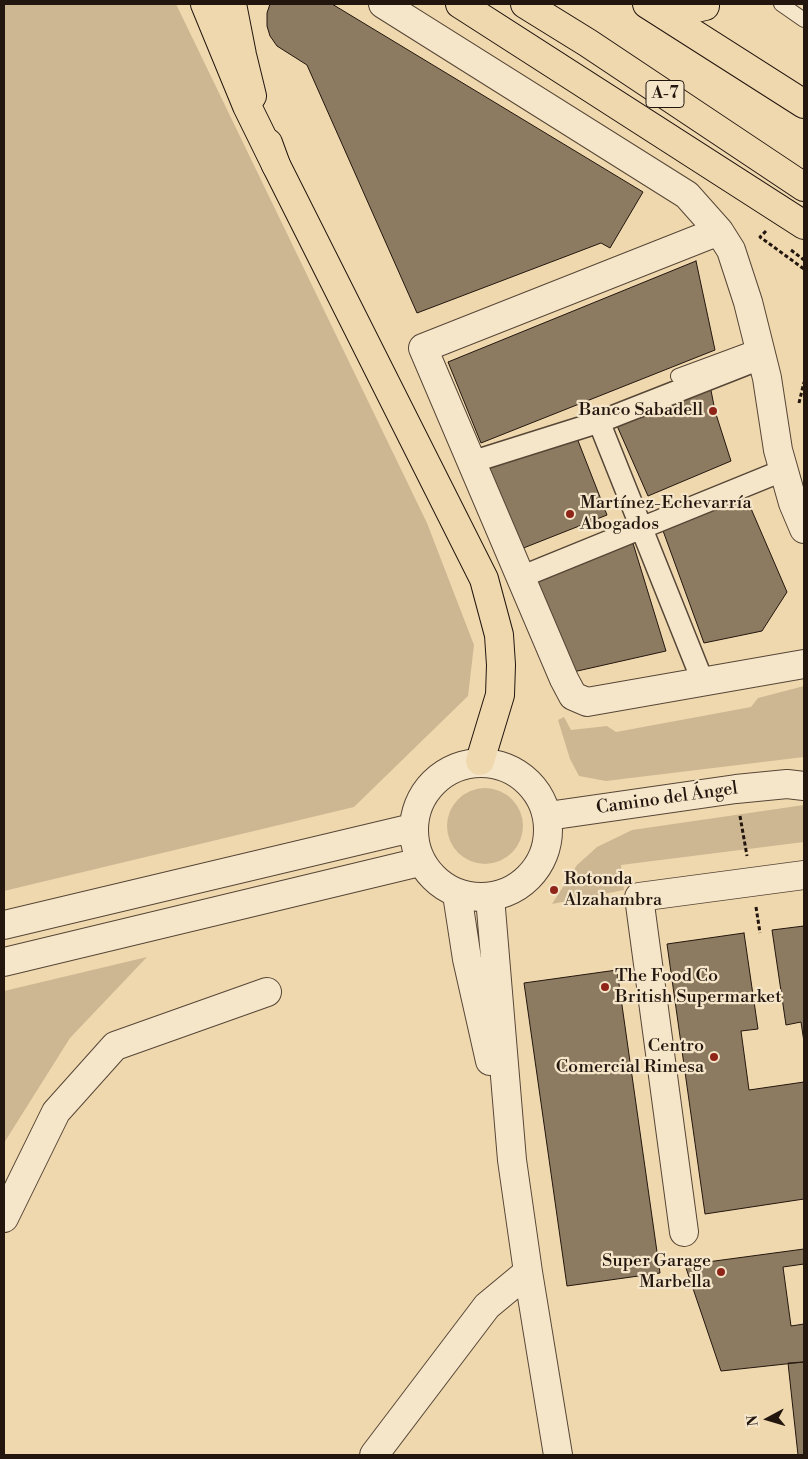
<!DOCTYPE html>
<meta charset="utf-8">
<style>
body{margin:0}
#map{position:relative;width:808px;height:1459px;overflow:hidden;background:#f0d8ae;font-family:"Libre Bodoni",serif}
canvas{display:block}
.frame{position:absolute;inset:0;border:5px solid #22160e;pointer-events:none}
.north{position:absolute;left:743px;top:1394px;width:50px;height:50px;-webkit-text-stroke:4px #f5e6ca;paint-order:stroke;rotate:264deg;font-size:14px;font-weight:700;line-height:20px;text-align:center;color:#22160e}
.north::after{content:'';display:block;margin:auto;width:18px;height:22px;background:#22160e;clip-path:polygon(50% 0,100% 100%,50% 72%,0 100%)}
</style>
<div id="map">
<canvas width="808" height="1459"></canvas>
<div class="frame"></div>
<div class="north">N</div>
</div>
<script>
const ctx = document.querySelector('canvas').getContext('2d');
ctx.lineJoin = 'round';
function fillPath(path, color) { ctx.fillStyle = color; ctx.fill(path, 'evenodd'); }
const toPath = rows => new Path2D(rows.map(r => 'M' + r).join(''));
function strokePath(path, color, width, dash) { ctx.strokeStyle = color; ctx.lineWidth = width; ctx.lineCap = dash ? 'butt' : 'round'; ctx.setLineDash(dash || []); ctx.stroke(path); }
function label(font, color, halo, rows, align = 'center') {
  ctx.font = font + ' "Libre Bodoni",serif'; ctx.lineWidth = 4.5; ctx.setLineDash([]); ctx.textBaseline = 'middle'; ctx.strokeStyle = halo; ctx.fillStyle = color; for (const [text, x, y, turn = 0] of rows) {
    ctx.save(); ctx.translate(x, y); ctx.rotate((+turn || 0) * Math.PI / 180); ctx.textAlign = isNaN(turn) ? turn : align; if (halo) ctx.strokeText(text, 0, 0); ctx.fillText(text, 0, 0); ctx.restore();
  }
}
fillPath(toPath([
 [4,4,176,4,427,523,474,645,468,696,354,807,4,891],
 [804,686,804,757,606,781,579,776,570,759,558,720,564,717,571,730,607,726,616,732,751,707,758,698],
 '447 826a38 38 0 1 1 76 0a38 38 0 1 1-76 0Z',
 [804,805,804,842,621,865,624,890,552,904,577,865,597,847,632,830],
 [147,957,70,1038,4,1143,4,991]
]), '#cdb793');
const building = toPath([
 [270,4,332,4,643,192,610,248,601,243,417,313,307,65,277,46,270,36,267,26,267,13,270,4],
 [696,261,715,350,481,443,448,362,696,261],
 [709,380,715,411,731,461,648,496,614,419,709,380],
 [575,433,607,515,521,549,488,469,575,433],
 [746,497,787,592,762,631,704,643,662,528,746,497],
 [632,540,666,651,573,672,536,579,632,540],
 [804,926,804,1042,801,1022,786,1025,772,930,804,926],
 [744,933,758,1029,741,1031,749,1090,804,1082,804,1199,705,1214,667,944,744,933],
 [617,970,660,1273,567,1286,524,983,617,970],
 [804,1249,804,1362,721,1371,685,1265,804,1249],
 [804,1264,804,1324,791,1326,783,1267,804,1264],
 [804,1362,804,1455,798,1455,788,1363,804,1362]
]);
fillPath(building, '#8d7b61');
strokePath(building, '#22160e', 1);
const service = toPath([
 [781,4,804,20],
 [678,376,759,346]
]);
const pedestrian = toPath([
 [599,422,703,682],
 [472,462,599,422,762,358],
 [521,577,784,470]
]);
const minor = toPath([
 [383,4,687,195,719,231,731,250,748,302,767,378,778,450,793,503,804,529],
 [719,231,423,348,564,679,573,696,587,702,804,664],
 [457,894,467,959,490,1061],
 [490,897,512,1160,528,1272,558,1455],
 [4,1218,56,1112,115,1046,267,992],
 [684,1232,639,897,804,875],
 [374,1455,487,1306,528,1272]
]);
const tertiary = toPath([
 '414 830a67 67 0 1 1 134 0a67 67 0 1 1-134 0Z',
 [548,816,736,789,787,784,804,786],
 [4,925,412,828],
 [4,962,420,862]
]);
const primary = toPath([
 [232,4,242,55,252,96],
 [460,4,804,225],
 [268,143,276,165,484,579,499,635,501,665,500,695,480,761]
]);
const trunk = toPath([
 [525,4,588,43,804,187],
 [647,4,804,104],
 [666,15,705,6]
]);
const motorway = toPath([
 [205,4,247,106,276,165]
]);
strokePath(service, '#564636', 16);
strokePath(pedestrian, '#564636', 24);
strokePath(minor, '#564636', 30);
strokePath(tertiary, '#564636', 30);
strokePath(primary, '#22160e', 30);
strokePath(trunk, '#22160e', 30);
strokePath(motorway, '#22160e', 30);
strokePath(toPath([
 [766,231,760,237,804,269],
 [791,250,804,260],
 [799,403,804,382],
 [740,816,747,856],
 [756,907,760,933]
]), '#22160e', 3, [4, 2.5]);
strokePath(service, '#f5e6ca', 14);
strokePath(pedestrian, '#f5e6ca', 21);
strokePath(minor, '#f5e6ca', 28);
strokePath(tertiary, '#f5e6ca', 28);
strokePath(primary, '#f0d8ae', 28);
strokePath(trunk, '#f0d8ae', 28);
strokePath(motorway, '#f0d8ae', 28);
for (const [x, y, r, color] of [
 [713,411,5,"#8f2418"],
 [570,514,5,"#8f2418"],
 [554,890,5,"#8f2418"],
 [605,987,5,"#8f2418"],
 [714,1057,5,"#8f2418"],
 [721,1272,5,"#8f2418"]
]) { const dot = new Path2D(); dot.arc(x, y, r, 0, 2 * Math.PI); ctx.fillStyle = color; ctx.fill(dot); strokePath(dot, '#f5e6ca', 2); }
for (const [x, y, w] of [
 [665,94,38]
]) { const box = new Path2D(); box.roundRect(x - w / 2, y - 13.5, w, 27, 4); ctx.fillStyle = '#f5e6ca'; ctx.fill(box); strokePath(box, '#22160e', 1); }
label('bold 16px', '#22160e', null, [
 ["A-7",665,94]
]);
label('18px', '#22160e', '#f5e6ca', [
 ["Banco Sabadell",703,411],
 ["Martínez-Echevarría",580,504,"left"],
 ["Abogados",580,525,"left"],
 ["Rotonda",564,880,"left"],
 ["Alzahambra",564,901,"left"],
 ["The Food Co",615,977,"left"],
 ["British Supermarket",615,998,"left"],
 ["Centro",704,1047],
 ["Comercial Rimesa",704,1068],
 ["Super Garage",711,1262],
 ["Marbella",711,1283]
], 'right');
label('18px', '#22160e', '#f5e6ca', [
 ["Camino del Ángel",667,799,-8]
]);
</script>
